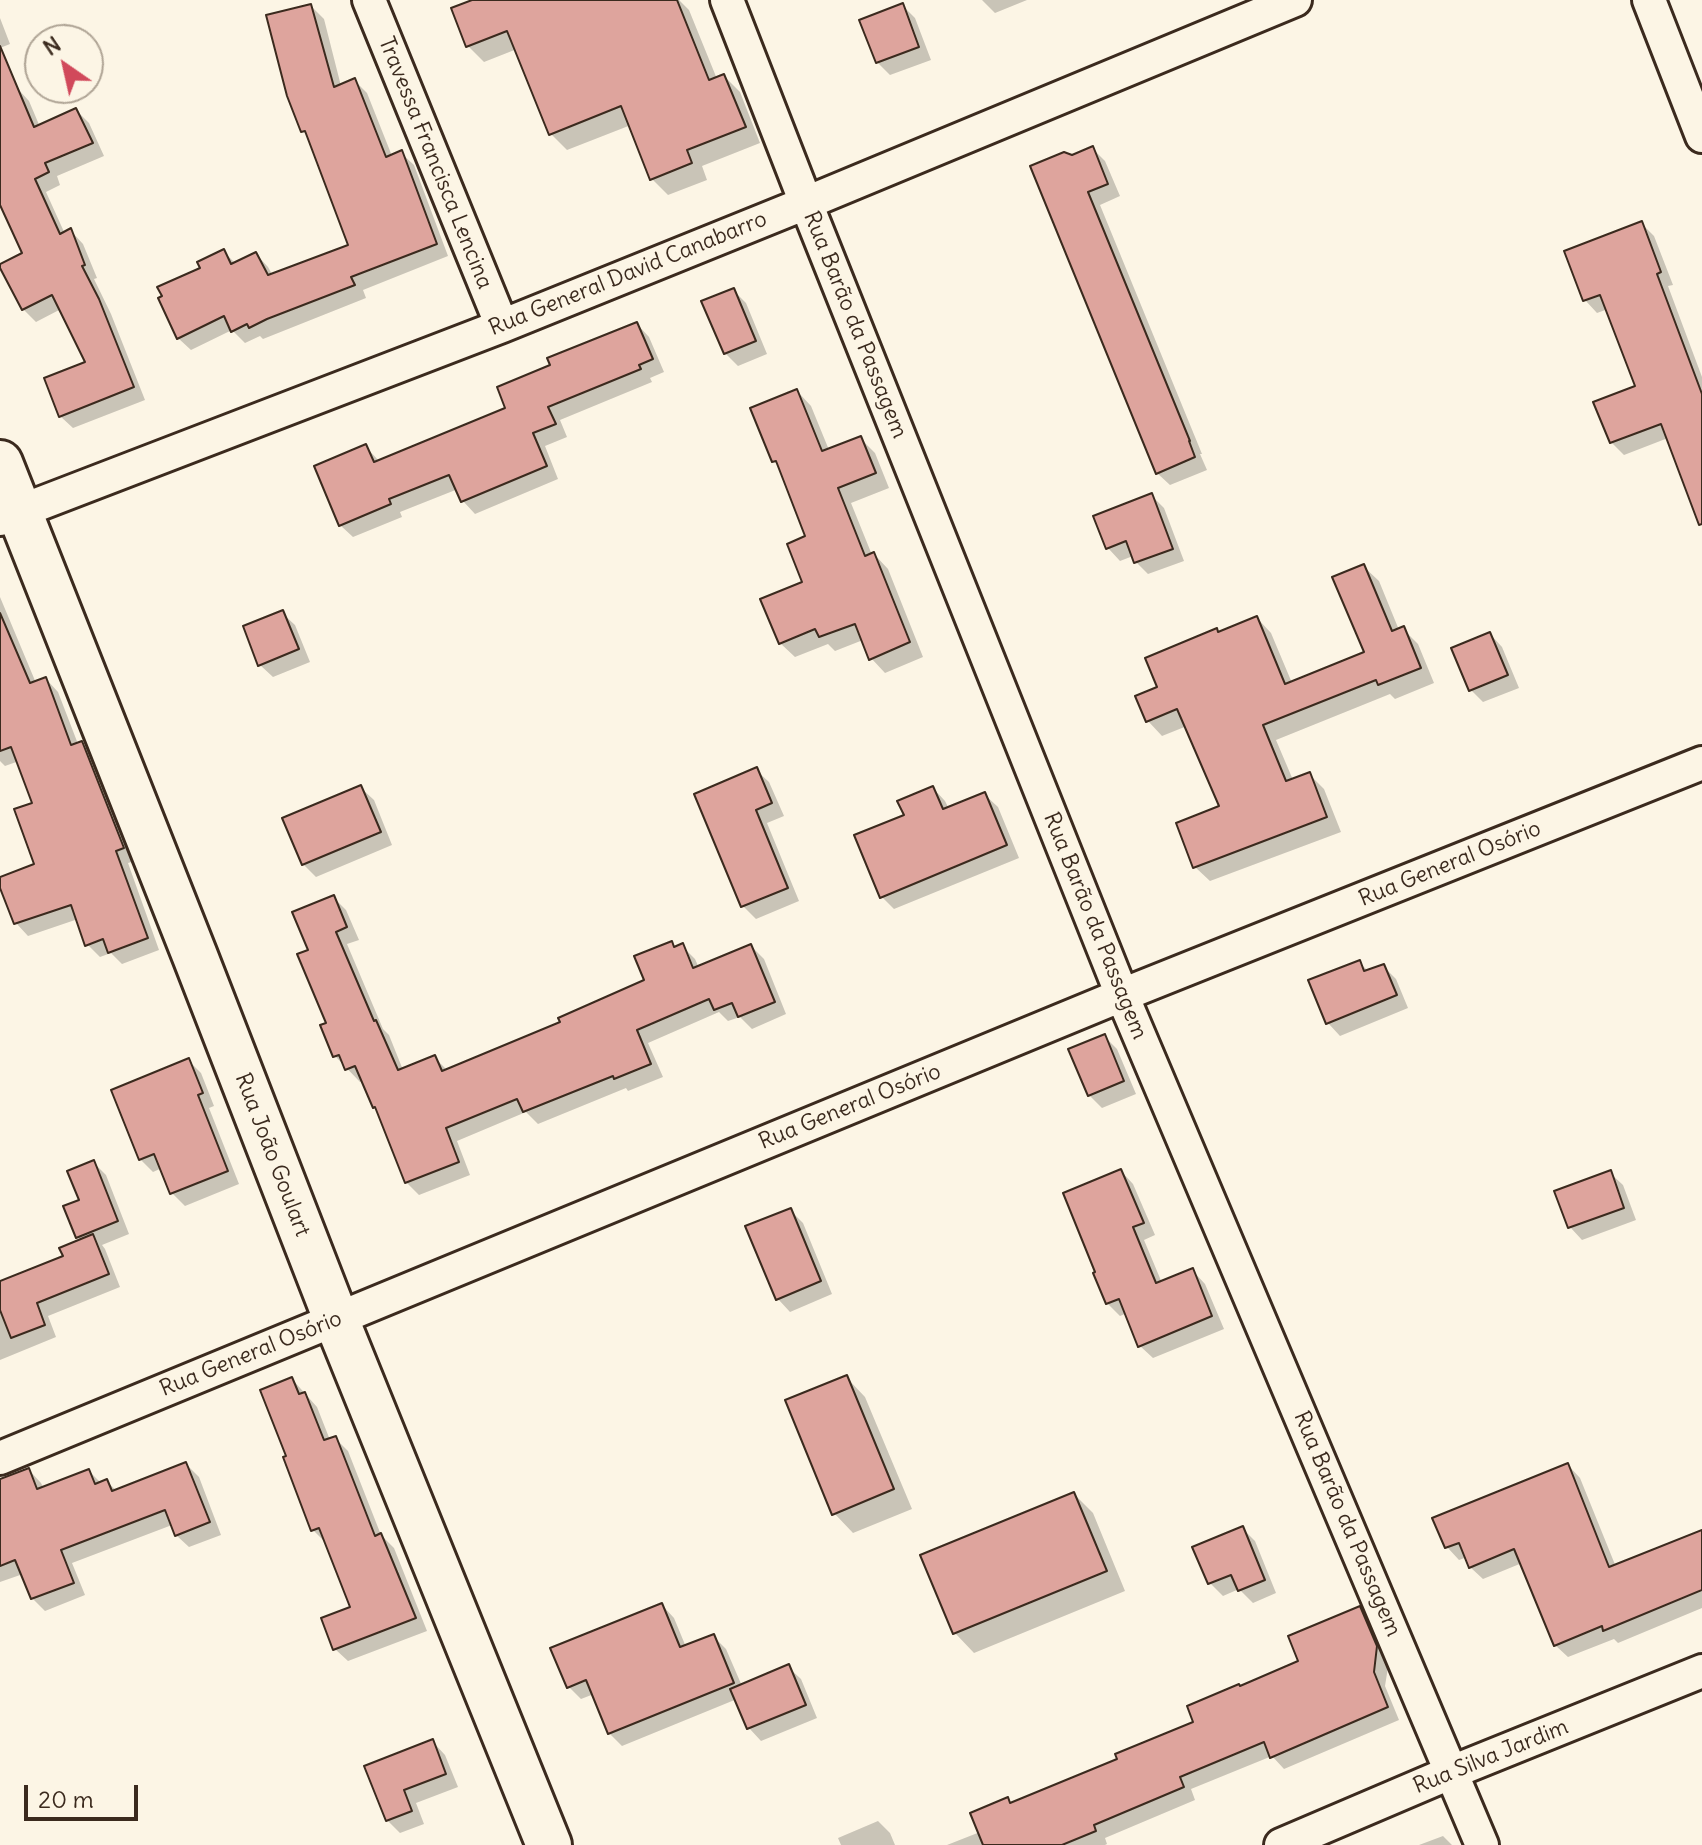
<!DOCTYPE html>
<meta charset="utf-8">
<style>
body{margin:0}
#map{position:relative;width:1702px;height:1845px;overflow:hidden;background:#fcf5e5;font-family:Delius,sans-serif}
canvas{display:block}
.north{position:absolute;left:24px;top:24px;width:80px;height:80px;box-sizing:border-box;background:#fcf5e5;border:2px solid #afa495;border-radius:50%;rotate:326deg;font-size:22px;font-weight:700;line-height:32px;text-align:center;color:#3b2a1e}
.north::after{content:'';display:block;margin:auto;width:28px;height:36px;background:#d1495b;clip-path:polygon(50% 0,100% 100%,50% 72%,0 100%)}
.scale{position:absolute;left:24px;top:1785px;width:114px;height:36px;box-sizing:border-box;border:4px solid #3b2a1e;border-top:0;padding-left:10px;font-size:24px;line-height:28px;white-space:nowrap;color:#3b2a1e;-webkit-text-stroke:6px #fcf5e5;paint-order:stroke}
</style>
<div id="map">
<canvas width="1702" height="1845"></canvas>
<div class="north">N</div>
<div class="scale">20 m</div>
</div>
<script>
const ctx = document.querySelector('canvas').getContext('2d');
ctx.lineJoin = 'round';
function fillPath(path, color) { ctx.fillStyle = color; ctx.fill(path, 'evenodd'); }
const toPath = rows => new Path2D(rows.map(r => 'M' + r).join(''));
function strokePath(path, color, width, dash) { ctx.strokeStyle = color; ctx.lineWidth = width; ctx.lineCap = dash ? 'butt' : 'round'; ctx.setLineDash(dash || []); ctx.stroke(path); }
function label(font, color, halo, rows, align = 'center') {
  ctx.font = font + ' Delius,sans-serif'; ctx.lineWidth = 6; ctx.setLineDash([]); ctx.textBaseline = 'middle'; ctx.strokeStyle = halo; ctx.fillStyle = color; for (const [text, x, y, turn = 0] of rows) {
    ctx.save(); ctx.translate(x, y); ctx.rotate((+turn || 0) * Math.PI / 180); ctx.textAlign = isNaN(turn) ? turn : align; if (halo) ctx.strokeText(text, 0, 0); ctx.fillText(text, 0, 0); ctx.restore();
  }
}
fillPath(toPath([
 [477,0,679,0,689,10,717,79,724,76,740,92,760,143,702,166,707,180,668,195,652,179,631,125,567,150,551,134,517,49,484,62,468,46],
 [982,0,1027,0,995,13],
 [902,5,915,18,931,60,890,75,877,62],
 [311,6,324,19,341,86,355,81,367,93,392,156,401,153,414,165,448,256,363,290,366,298,263,339,260,336,245,343,232,330,191,350,178,338,203,269,224,252,236,264,256,254,268,267,273,276,350,246,310,138,303,131],
 [0,18,10,44,0,48],
 [0,78,17,88,29,101,40,127,76,110,89,123,104,156,57,176,60,185,46,192,65,234,71,231,83,244,97,278,94,279,111,314,145,400,73,428,60,416,88,363,61,309,36,322,23,309,25,254,0,186],
 [1093,149,1105,161,1120,196,1100,205,1202,454,1200,454,1207,470,1170,485,1157,473,1072,157],
 [1642,224,1654,236,1673,285,1668,286,1702,377,1702,526,1668,438,1624,455,1611,442,1638,387,1608,309,1597,313,1585,300],
 [733,290,746,303,767,354,738,366,725,353],
 [637,324,649,337,664,372,650,378,652,382,560,420,567,437,545,446,558,479,475,514,463,501,458,489,400,512,402,517,353,537,340,525,366,447,379,461,508,409,553,366],
 [797,391,811,406,829,450,860,438,875,453,889,488,851,503,872,555,874,554,888,569,923,657,885,673,871,658,863,640,835,651,828,644,795,657,780,643,805,583,807,538,781,469,774,461],
 [1151,495,1164,508,1184,561,1148,574,1136,562,1133,556,1120,561,1108,548],
 [1364,567,1379,581,1399,630,1403,629,1418,644,1434,683,1395,699,1390,694,1276,740,1293,780,1309,774,1324,789,1341,832,1210,881,1195,867,1222,807,1187,726,1162,736,1148,721,1159,688,1219,634,1257,618,1271,633,1292,683,1367,653],
 [0,597,36,683,46,679,58,692,78,744,82,743,95,756,135,861,128,863,159,950,122,964,111,953,100,957,87,944,78,919,28,936,16,923,0,879,37,865,34,804,19,761,5,766,0,761],
 [282,613,295,625,310,662,273,677,260,665],
 [1490,634,1502,647,1519,688,1483,702,1470,689],
 [756,770,769,782,784,816,767,823,799,901,756,919,743,906],
 [361,788,374,800,392,845,316,877,303,864],
 [933,788,945,801,949,809,985,795,998,807,1019,858,894,909,882,897,906,816],
 [334,898,346,910,359,940,347,944,383,1029,389,1035,403,1070,434,1057,448,1071,563,1023,647,981,671,943,676,948,682,946,695,959,699,968,751,946,764,959,786,1014,752,1029,740,1017,728,1021,719,1012,648,1043,663,1077,628,1091,626,1088,538,1124,526,1112,457,1141,470,1175,419,1195,406,1182,378,1110,375,1107,363,1080,360,1082,335,1056,310,951],
 [1359,962,1369,972,1383,966,1396,979,1408,1008,1340,1036,1328,1023],
 [1104,1036,1117,1049,1136,1094,1102,1108,1089,1095],
 [189,1061,201,1073,214,1106,209,1108,239,1184,185,1206,172,1193,162,1168,153,1172,140,1159],
 [93,1162,106,1175,129,1234,102,1245,105,1249,120,1287,48,1316,56,1337,0,1360,0,1283,65,1257,81,1241,78,1237,66,1207,81,1201],
 [1121,1171,1133,1184,1155,1235,1144,1240,1162,1283,1193,1271,1205,1284,1224,1329,1153,1358,1140,1346,1127,1313,1120,1316,1107,1303],
 [1610,1173,1623,1185,1636,1220,1582,1240,1570,1227],
 [790,1210,803,1223,832,1294,790,1312,778,1299],
 [846,1377,865,1397,912,1509,853,1533,834,1513],
 [292,1379,317,1407,330,1440,335,1438,348,1451,381,1535,394,1548,427,1631,348,1661,335,1649,352,1608,326,1543,313,1530,285,1459,288,1458],
 [186,1464,199,1477,221,1535,189,1547,176,1535,172,1525,72,1563,85,1595,45,1611,32,1598,23,1574,0,1582,0,1481,29,1470,41,1483,44,1489,89,1471,102,1484,107,1482,117,1491],
 [1568,1465,1580,1478,1616,1567,1702,1532,1702,1608,1618,1643,1614,1639,1568,1657,1555,1645,1522,1563,1483,1579,1470,1567,1467,1557,1459,1560,1447,1547],
 [1074,1494,1093,1513,1125,1591,974,1653,955,1633,923,1556],
 [1242,1528,1255,1541,1276,1593,1253,1603,1239,1589,1223,1596,1210,1583],
 [662,1605,674,1618,686,1647,714,1637,726,1649,742,1686,788,1667,801,1679,817,1718,761,1741,749,1728,737,1699,622,1746,609,1733,594,1694,581,1699,568,1686],
 [1360,1609,1373,1621,1389,1661,1385,1686,1399,1720,1284,1769,1272,1756,1191,1789,1195,1800,1105,1838,1107,1844,1105,1845,947,1845,980,1832,1007,1800,1011,1804,1119,1760,1196,1723,1301,1662],
 [433,1742,445,1755,458,1787,416,1803,424,1824,400,1833,387,1820,367,1767],
 [878,1821,890,1833,895,1845,841,1845,838,1838],
 [1443,1836,1452,1845,1419,1845]
]), '#0003');
const building = toPath([
 [472,0,677,0,709,80,724,74,746,127,687,150,692,163,650,180,621,106,549,135,507,31,466,47,451,8,472,0],
 [903,3,919,47,876,63,859,20,903,3],
 [311,4,334,87,355,78,386,157,402,150,437,244,351,277,355,285,267,319,249,328,247,324,231,332,224,316,177,339,158,298,162,296,157,287,200,268,197,262,224,249,231,264,256,252,268,275,348,245,305,131,301,132,287,96,266,15,311,4],
 [0,46,34,127,76,108,93,143,45,163,49,172,35,179,60,234,71,228,85,265,82,266,99,299,134,387,59,417,44,378,85,362,52,295,22,310,0,268,0,264,22,253,0,205,0,46],
 [1093,146,1108,184,1088,192,1190,441,1189,441,1195,457,1156,474,1030,166,1064,152,1072,155,1093,146],
 [1642,221,1661,272,1657,274,1702,394,1702,524,1699,525,1661,424,1610,443,1593,402,1635,386,1600,295,1583,301,1564,251,1642,221],
 [734,288,756,341,724,354,701,301,734,288],
 [637,322,653,359,639,365,641,369,548,407,556,424,533,433,547,466,461,502,449,475,389,499,391,504,339,526,314,466,366,444,374,462,505,408,497,387,550,365,547,358,637,322],
 [797,389,822,451,861,436,876,473,838,488,865,556,874,552,910,642,869,660,855,624,819,637,815,629,779,644,760,599,802,582,787,544,805,536,776,461,772,462,750,408,797,389],
 [1152,493,1173,549,1134,563,1126,541,1106,549,1093,516,1152,493],
 [1364,564,1392,631,1404,626,1421,668,1378,685,1376,680,1263,725,1286,781,1310,772,1327,817,1193,868,1176,823,1219,806,1177,709,1146,722,1135,696,1157,687,1145,658,1217,628,1218,632,1257,616,1285,684,1364,652,1332,577,1364,564],
 [283,610,299,649,258,666,243,626,283,610],
 [0,613,30,683,46,677,71,745,82,741,124,848,116,851,148,938,108,953,103,939,85,946,71,905,14,924,0,888,0,877,34,864,14,809,32,803,11,747,0,751,0,613],
 [1490,632,1508,675,1469,691,1451,648,1490,632],
 [757,767,772,803,756,810,788,888,741,907,694,794,757,767],
 [361,785,381,832,302,865,282,818,361,785],
 [933,786,943,809,985,792,1007,845,880,898,854,835,904,815,897,801,933,786],
 [334,895,347,927,336,932,374,1021,376,1020,398,1070,435,1055,442,1071,560,1022,558,1018,644,980,634,956,672,941,674,947,683,943,693,968,751,944,775,1002,738,1017,732,1003,714,1010,709,999,637,1030,651,1064,614,1079,613,1076,523,1112,517,1099,446,1128,459,1162,405,1183,375,1107,373,1108,355,1066,345,1070,339,1055,333,1057,320,1025,326,1023,297,954,308,950,292,912,334,895],
 [1360,960,1364,971,1384,964,1397,995,1326,1024,1308,980,1360,960],
 [1105,1034,1124,1081,1088,1096,1068,1049,1105,1034],
 [189,1058,203,1093,198,1095,228,1171,170,1194,154,1154,139,1160,111,1090,189,1058],
 [94,1160,118,1221,76,1238,63,1206,79,1200,67,1171,94,1160],
 [1121,1169,1144,1223,1133,1227,1156,1283,1193,1268,1212,1316,1138,1347,1119,1299,1106,1304,1093,1273,1095,1272,1063,1193,1121,1169],
 [1611,1170,1624,1208,1568,1228,1554,1191,1611,1170],
 [791,1208,821,1281,776,1300,745,1226,791,1208],
 [93,1234,109,1274,37,1303,45,1325,11,1338,0,1310,0,1281,63,1256,59,1248,93,1234],
 [847,1375,894,1489,832,1515,785,1400,847,1375],
 [292,1377,299,1394,305,1392,324,1440,336,1436,375,1536,381,1533,416,1618,333,1650,321,1618,350,1607,319,1528,311,1531,283,1457,286,1456,260,1390,292,1377],
 [186,1462,210,1522,175,1536,165,1510,61,1550,74,1583,31,1599,15,1560,0,1566,0,1479,29,1468,37,1489,89,1469,95,1484,107,1479,112,1491,186,1462],
 [1568,1463,1609,1567,1702,1530,1702,1590,1603,1631,1602,1626,1554,1646,1514,1549,1469,1568,1459,1543,1445,1548,1432,1518,1568,1463],
 [1074,1492,1107,1571,953,1634,920,1555,1074,1492],
 [1243,1526,1265,1580,1238,1591,1231,1575,1208,1584,1192,1547,1243,1526],
 [662,1603,680,1647,714,1634,734,1683,608,1734,586,1680,567,1688,550,1648,662,1603],
 [1360,1606,1377,1646,1374,1672,1388,1707,1270,1758,1264,1742,1180,1777,1184,1787,1094,1825,1096,1831,1062,1845,983,1845,970,1813,1008,1797,1010,1803,1117,1759,1115,1754,1193,1722,1187,1706,1239,1684,1240,1686,1298,1661,1288,1636,1360,1606],
 [789,1664,806,1705,747,1729,730,1689,789,1664],
 [433,1739,446,1774,404,1790,412,1811,386,1821,364,1766,433,1739]
]);
fillPath(building, '#dea49d');
strokePath(building, '#3b2a1e', 2);
const street = toPath([
 [369,0,502,326],
 [727,0,806,203,1122,995,1482,1845],
 [1649,0,1702,136],
 [0,519,502,326,806,203,1295,0],
 [0,1458,1122,995,1702,763],
 [1281,1845,1452,1772,1702,1671]
]);
const secondary = toPath([
 [0,463,195,956,336,1319,549,1845]
]);
strokePath(street, '#3b2a1e', 38);
strokePath(secondary, '#3b2a1e', 50);
strokePath(street, '#fcf5e5', 32);
strokePath(secondary, '#fcf5e5', 44);
label('22px', '#3b2a1e', '#fcf5e5', [
 ["Travessa Francisca Lencina",435,163,68],
 ["Rua General David Canabarro",628,274,-22],
 ["Rua Barão da Passagem",855,325,68],
 ["Rua General Osório",1450,864,-22],
 ["Rua Barão da Passagem",1095,926,68],
 ["Rua General Osório",850,1107,-22],
 ["Rua João Goulart",272,1155,69],
 ["Rua General Osório",251,1354,-22],
 ["Rua Barão da Passagem",1347,1524,67],
 ["Rua Silva Jardim",1491,1757,-22]
]);
</script>
